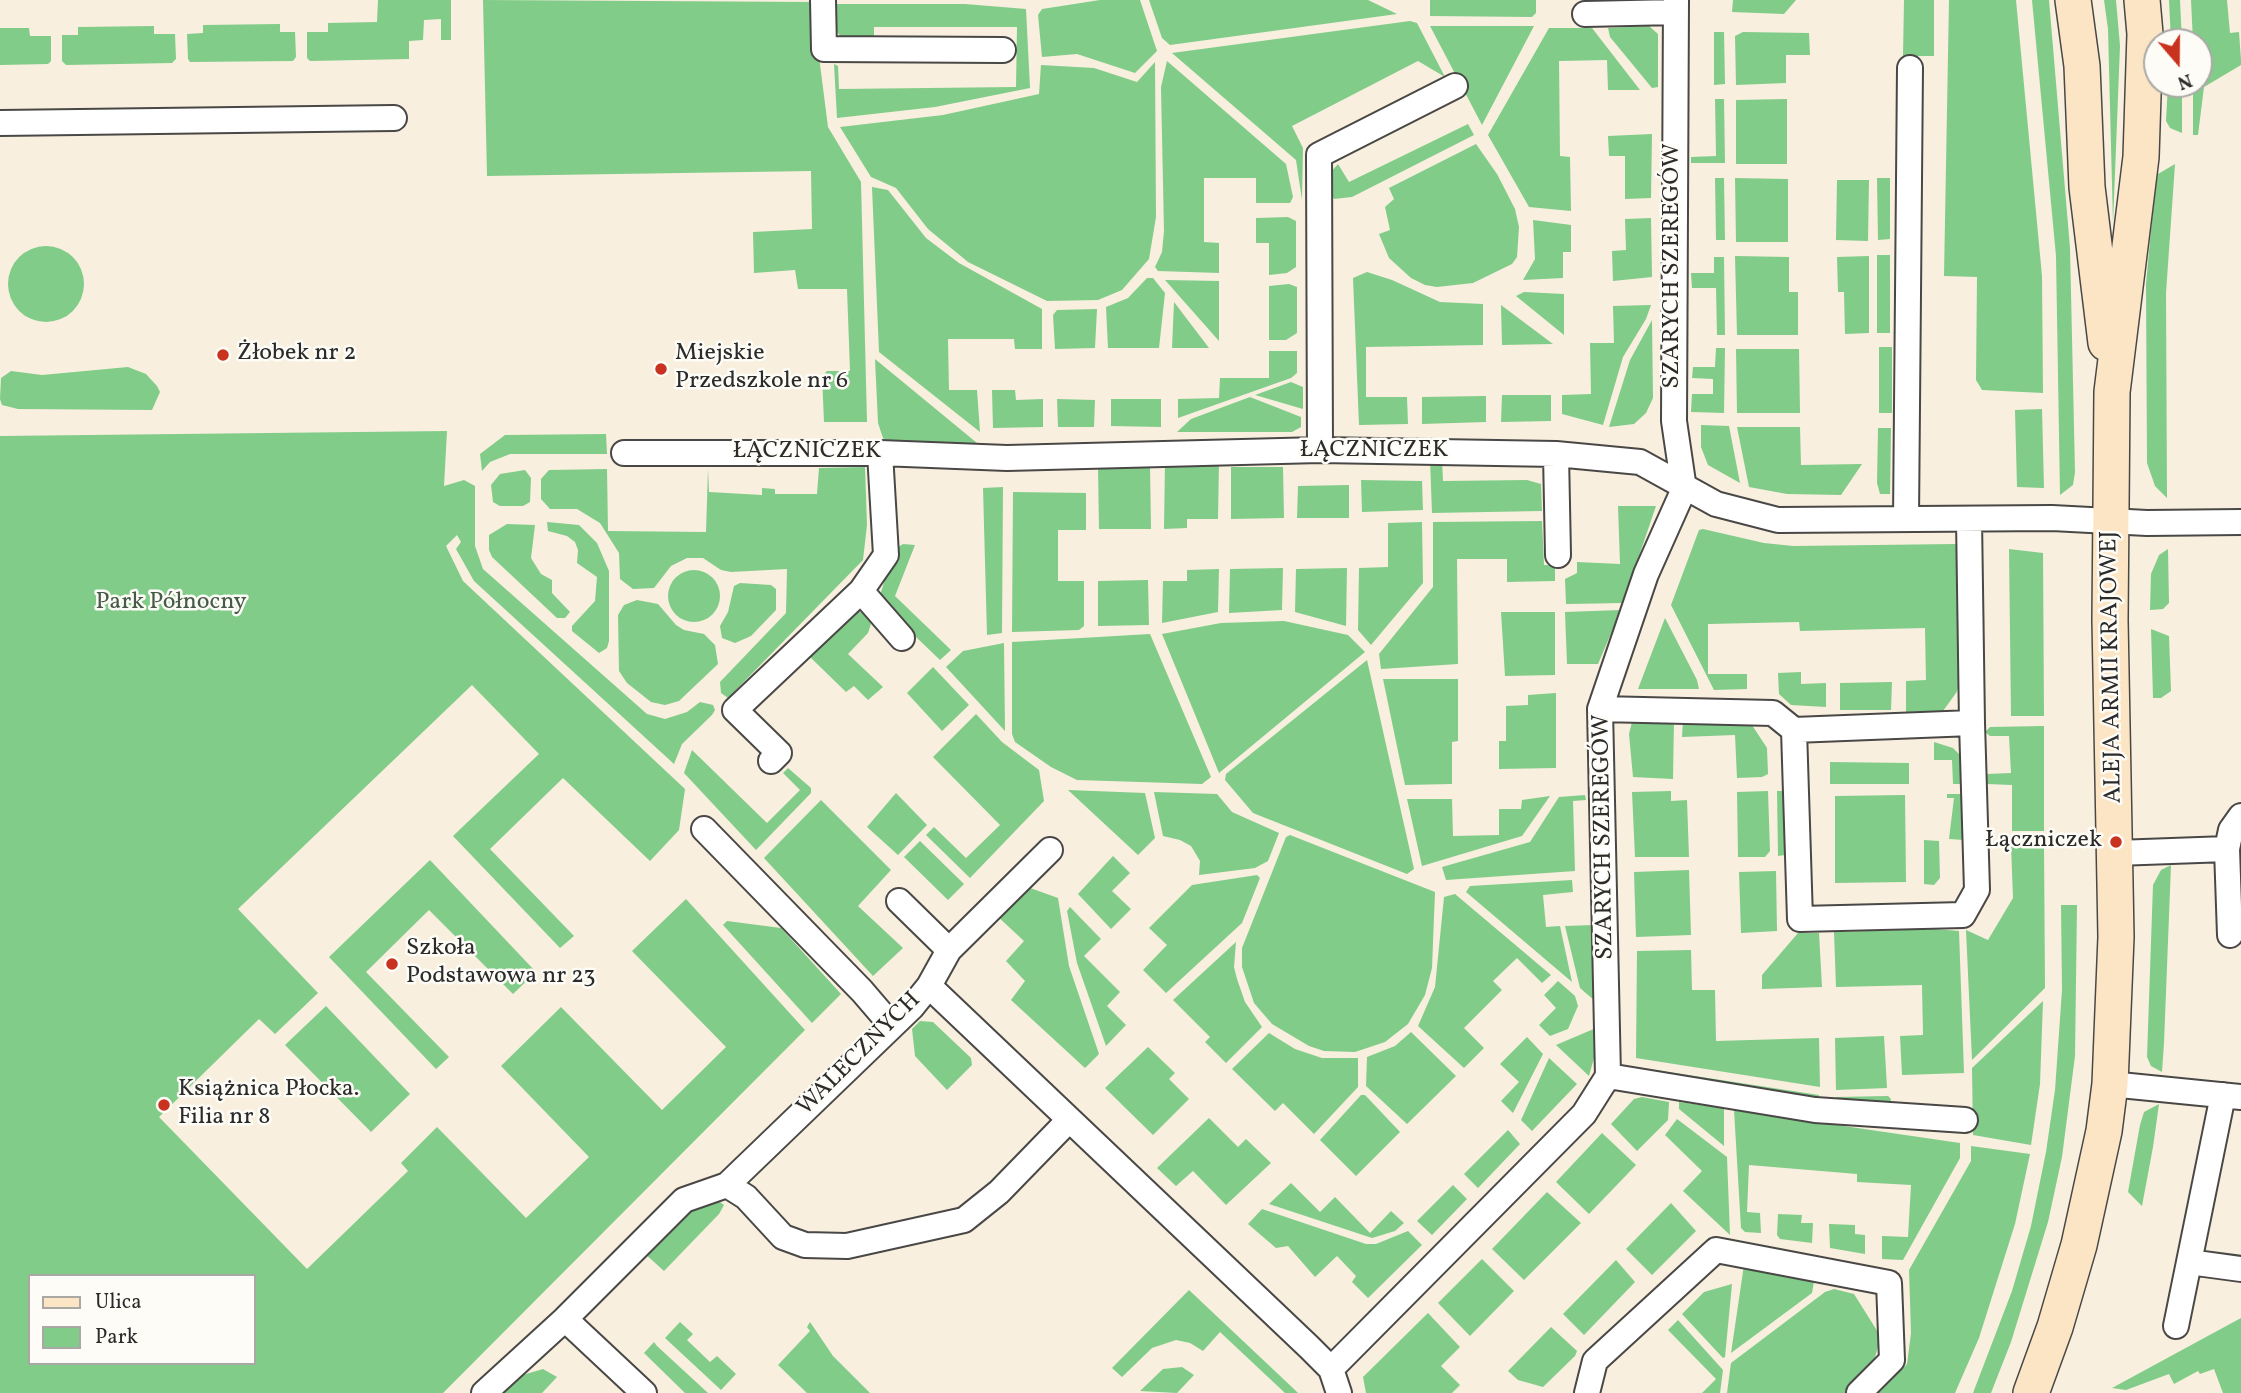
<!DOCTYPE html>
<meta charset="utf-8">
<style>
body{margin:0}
#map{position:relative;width:2241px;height:1393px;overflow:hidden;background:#f8efde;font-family:Vollkorn,serif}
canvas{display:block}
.legend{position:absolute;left:28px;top:1274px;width:228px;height:91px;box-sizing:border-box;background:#fdfcf7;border:2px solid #a9a8a5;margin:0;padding:9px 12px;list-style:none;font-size:21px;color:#2b2b2b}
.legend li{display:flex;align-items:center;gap:14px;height:35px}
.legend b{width:35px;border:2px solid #a9a8a5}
.north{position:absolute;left:2143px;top:28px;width:70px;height:70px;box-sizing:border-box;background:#fdfcf7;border:2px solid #a9a8a5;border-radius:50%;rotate:160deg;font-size:19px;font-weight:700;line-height:28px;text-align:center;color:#2b2b2b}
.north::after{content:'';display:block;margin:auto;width:24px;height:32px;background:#c8321e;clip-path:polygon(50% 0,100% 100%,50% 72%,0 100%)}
</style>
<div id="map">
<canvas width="2241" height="1393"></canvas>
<ul class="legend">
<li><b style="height:9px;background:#fce5c4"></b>Ulica</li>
<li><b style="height:19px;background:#81cc89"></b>Park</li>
</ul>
<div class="north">N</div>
</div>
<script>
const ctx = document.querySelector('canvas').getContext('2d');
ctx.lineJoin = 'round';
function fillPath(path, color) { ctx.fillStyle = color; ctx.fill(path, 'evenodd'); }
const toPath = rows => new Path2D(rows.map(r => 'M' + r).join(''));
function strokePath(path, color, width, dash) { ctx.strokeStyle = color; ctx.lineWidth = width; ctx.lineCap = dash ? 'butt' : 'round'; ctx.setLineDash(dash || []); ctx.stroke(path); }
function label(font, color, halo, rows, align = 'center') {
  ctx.font = font + ' Vollkorn,serif'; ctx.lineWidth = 5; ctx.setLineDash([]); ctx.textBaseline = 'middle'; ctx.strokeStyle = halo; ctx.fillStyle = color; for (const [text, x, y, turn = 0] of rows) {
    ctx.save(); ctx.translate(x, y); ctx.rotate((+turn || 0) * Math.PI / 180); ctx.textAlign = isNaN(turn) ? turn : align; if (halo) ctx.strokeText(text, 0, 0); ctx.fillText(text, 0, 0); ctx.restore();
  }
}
fillPath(toPath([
 [378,0,451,0,451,40,441,40,441,19,424,20,423,40,409,41,409,59,310,61,307,58,307,32,328,32,328,23,377,22],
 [483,0,812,2,828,127,861,182,867,422,824,422,822,376,827,371,850,371,847,289,798,289,795,270,754,273,753,232,812,229,811,171,487,176],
 [1100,0,1140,0,1157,51,1135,73,1077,54,1042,57,1038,15,1042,9],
 [1149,0,1368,0,1397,14,1170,45,1162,38],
 [1430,0,1536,0,1536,13,1532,17,1430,16],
 [1733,0,1796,0,1784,14,1732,12],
 [1904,0,1934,0,1934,56,1903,56],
 [1949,0,2016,0,2042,276,2043,393,1982,390,1976,380,1977,277,1944,276],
 [2032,0,2049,0,2070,248,2075,472,2073,485,2060,495,2056,256],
 [2104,0,2116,0,2120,46,2113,224,2108,29],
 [2169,0,2180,0,2182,42,2171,42],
 [2191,0,2227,0,2230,33,2239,32,2241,60,2241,65,2204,87,2198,135,2193,135,2193,84,2199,84,2199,42,2193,42],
 [835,4,965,4,1026,9,1030,88,935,107,837,118,834,64,838,66,839,89,1016,87,1017,27,874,27,874,40,842,38,836,31],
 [1410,21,1417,23,1445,77,1418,61,1292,126,1303,148,1302,200,1296,160,1172,53],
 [280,24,280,32,295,32,296,57,293,61,190,62,188,59,187,34,203,33,203,25],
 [154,26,154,34,175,34,176,59,172,63,66,65,62,61,62,35,78,35,78,27],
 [1430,26,1534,26,1482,125],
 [1649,26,1658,34,1658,87,1652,88,1610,37,1608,28],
 [0,28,29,28,30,36,51,36,51,61,48,64,0,65],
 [1549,28,1592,28,1640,90,1608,90,1607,60,1559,61,1560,156,1570,157,1571,211,1529,207,1488,135],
 [1714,32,1724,32,1725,84,1714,85],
 [1743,32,1809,33,1810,55,1786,55,1786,83,1736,85,1735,36],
 [1167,61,1286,164,1293,197,1290,203,1256,203,1256,178,1204,178,1204,242,1219,243,1219,273,1158,271,1155,267,1162,252,1164,231,1161,87],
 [1155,62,1156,217,1149,259,1122,290,1098,300,1047,301,968,262,928,229,896,188,871,177,840,127,943,115,1039,94,1041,65,1094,68,1137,82],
 [2168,84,2182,84,2182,133,2170,128,2166,121],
 [1715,99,1724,99,1725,163,1691,163,1691,157,1716,156],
 [1787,99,1787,164,1736,164,1736,100],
 [1468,124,1474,135,1352,197,1334,199,1328,192,1330,173,1338,164,1349,182],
 [1652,134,1651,198,1625,199,1625,156,1609,156,1608,136],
 [1476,144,1497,174,1515,209,1519,227,1517,257,1512,264,1473,283,1437,287,1425,285,1411,278,1389,258,1379,234,1390,230,1385,207,1394,199,1389,188],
 [2175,164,2166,293,2167,498,2155,486,2147,463,2146,284,2155,186,2158,174],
 [1715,178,1724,178,1725,240,1716,240],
 [1735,178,1788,179,1788,242,1736,242],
 [1877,178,1890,178,1890,239,1878,240],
 [1837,180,1869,180,1868,241,1836,240],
 [872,187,888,190,926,238,959,263,1042,309,1042,349,1015,349,1014,339,948,339,949,390,977,390,980,432,879,352],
 [1288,217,1296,221,1296,267,1287,273,1269,275,1269,243,1256,243,1256,218],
 [1651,218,1652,277,1613,281,1612,251,1626,250,1625,219],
 [1533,220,1571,225,1571,252,1563,252,1563,278,1523,280,1535,259],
 '8 284a38 38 0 1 1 76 0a38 38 0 1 1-76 0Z',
 [1877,255,1890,255,1890,333,1877,333],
 [1735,256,1789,257,1789,292,1798,292,1798,335,1737,335],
 [1869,256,1869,333,1845,334,1844,292,1838,292,1837,257],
 [1714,257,1724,257,1725,335,1717,335,1716,288,1692,288,1691,273,1714,273],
 [1367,272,1392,280,1440,302,1483,304,1483,345,1366,347,1366,397,1407,397,1408,424,1359,425,1353,278],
 [1147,278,1153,278,1165,293,1159,348,1108,348,1106,307,1128,298],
 [1165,280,1219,281,1219,341],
 [1289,284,1297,287,1297,333,1286,340,1269,340,1269,286],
 [1524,292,1564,294,1564,335,1516,296],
 [1174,302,1209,348,1172,348],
 [1501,305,1553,344,1502,345],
 [1651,305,1646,319,1623,357,1603,425,1562,414,1562,395,1591,394,1590,343,1614,343,1613,306],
 [1097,309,1095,348,1055,349,1053,315,1057,310],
 [1652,320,1653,398,1646,413,1634,424,1609,427,1630,360],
 [1879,347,1892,347,1892,413,1879,413],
 [1716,348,1725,348,1724,413,1691,412,1692,394,1713,394,1713,379,1692,378,1693,367,1715,367],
 [1736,349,1799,349,1800,413,1737,413],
 [1269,351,1297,351,1297,373,1291,378,1178,418,1178,399,1219,398,1220,378,1269,378],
 [875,359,977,443,891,444,883,438,878,423],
 [128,367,146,374,157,386,160,392,152,410,18,409,2,405,0,399,1,378,11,371,42,375],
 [1291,382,1303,387,1303,409,1255,395],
 [992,390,1015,390,1016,400,1043,399,1043,427,993,428],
 [1502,395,1551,395,1551,421,1501,422],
 [1486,396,1486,422,1422,424,1422,397],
 [1250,397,1301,417,1301,427,1292,432,1177,432,1191,419],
 [1057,399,1095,400,1094,427,1058,427],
 [1111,399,1161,399,1161,427,1111,426],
 [2042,409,2044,488,2017,487,2015,410],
 [1701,425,1729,426,1740,483,1708,465,1701,447],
 [1737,427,1800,427,1801,465,1862,464,1841,495,1787,494,1749,487],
 [1878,428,1891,428,1890,494,1880,494,1877,483],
 [447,431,444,486,464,480,475,486,475,546,483,569,647,714,665,719,687,712,700,702,713,705,715,710,712,715,682,744,674,764,474,581,456,549,461,542,457,535,446,546,463,581,685,789,679,830,650,861,563,778,490,849,574,936,560,948,453,836,539,754,472,685,238,909,318,993,275,1034,259,1019,159,1117,307,1269,408,1171,401,1163,437,1127,526,1218,589,1157,501,1066,561,1007,662,1110,726,1047,632,951,686,899,805,1030,443,1393,0,1393,0,436],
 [30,1276,254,1276,254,1363,30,1363],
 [606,434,607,454,510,454,490,462,482,471,480,454,505,435],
 [1430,460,1442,460,1443,481,1527,480,1541,484,1542,511,1432,513],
 [1219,461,1218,519,1187,519,1187,528,1164,529,1165,462],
 [1150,466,1151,529,1099,529,1098,467],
 [865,467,867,525,863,560,728,698,721,693,720,682,786,613,787,569,731,572,721,570,703,558,687,558,671,566,654,588,633,589,620,579,619,553,600,523,577,509,550,509,541,499,541,479,549,470,607,469,608,531,706,532,708,469,709,492,762,495,762,488,775,489,775,494,817,494,819,468],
 [1231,467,1283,467,1284,518,1231,519],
 [525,470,531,478,530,502,523,506,500,506,493,502,491,485,500,474],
 [1361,480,1422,481,1423,510,1362,512],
 [1349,485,1349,518,1297,518,1298,486],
 [1003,487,1002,633,987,635,983,488],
 [1013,492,1086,493,1086,530,1058,530,1058,581,1084,581,1084,626,1079,630,1012,632],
 [1618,506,1656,506,1623,603,1566,604,1565,579,1577,573,1577,562,1620,564],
 [1542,521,1544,565,1555,565,1555,581,1507,582,1507,559,1457,559,1458,664,1381,669,1379,654,1433,587,1433,522],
 [547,522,579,525,597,543,609,571,609,641,607,648,599,653,572,631,572,626,595,601,597,577,577,563,578,550,575,542,567,536,548,531],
 [1422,522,1423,583,1371,645,1358,630,1359,568,1388,567,1388,523],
 [507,524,535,525,531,558,541,574,552,580,552,593,570,612,565,618,557,618,492,557,489,550,489,535],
 [1703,529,1764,543,1793,546,1956,544,1963,678,1956,693,1943,711,1906,712,1906,681,1926,680,1925,628,1800,631,1799,622,1708,624,1708,674,1747,674,1747,689,1714,690,1671,605,1699,530],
 [903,544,915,545,895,596,951,650,940,660,889,611,880,595,895,549],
 [2009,549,2043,553,2044,716,2011,716],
 [2168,549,2169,603,2163,609,2150,610,2151,574,2159,555],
 [1283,568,1282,610,1229,613,1230,569],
 [1347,568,1346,626,1295,612,1296,569],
 [1219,569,1218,612,1162,623,1163,581,1187,581,1187,570],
 '668 596a26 26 0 1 1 52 0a26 26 0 1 1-52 0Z',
 [1148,580,1149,625,1098,626,1098,581],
 [740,583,771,585,776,589,776,610,751,636,735,643,722,638,720,626,728,612,734,586],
 [637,600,658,604,676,625,684,630,704,634,715,645,718,664,679,701,665,705,651,702,627,683,619,671,618,615,624,605],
 [1621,610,1598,664,1567,664,1565,612],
 [858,611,866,615,871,624,868,633,848,654,883,687,868,700,854,686,846,692,809,656,852,613],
 [1501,612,1555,612,1555,675,1505,676],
 [1665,618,1697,680,1699,689,1638,689],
 [1284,621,1348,635,1365,652,1219,773,1162,634,1221,623],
 [2151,629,2169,636,2171,691,2161,698,2153,698],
 [1150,634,1211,777,1202,784,1077,780,1051,767,1015,742,1012,734,1012,642],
 [1004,643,1005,731,946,667,963,651],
 [1367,660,1414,869,1407,874,1253,813,1225,780,1226,774],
 [933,667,969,705,942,731,907,693],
 [1801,672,1801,684,1826,683,1826,707,1791,705,1779,694,1778,673],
 [1383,679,1458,679,1458,741,1452,742,1452,784,1405,785],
 [1892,682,1891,710,1840,710,1840,683],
 [1556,693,1556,768,1499,769,1499,741,1506,741,1506,706,1528,705,1528,695],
 [976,714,1002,742,1039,770,1044,801,970,878,926,835,934,827,966,858,1000,825,933,757],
 [1674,719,1673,779,1633,777,1629,734,1632,722],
 [1683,719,1748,719,1767,748,1768,774,1762,777,1737,778,1735,735,1682,737],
 [2044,726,2044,831,2012,831,2012,785,1987,784,1987,774,2011,773,2009,736,1990,736,1985,732,1990,727],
 [1934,742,1953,748,1960,755,1964,784,1953,784,1952,760,1934,760],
 [692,750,767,823,800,790,783,773,788,768,811,788,811,793,756,850,684,773],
 [1830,762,1909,763,1909,784,1830,784],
 [1068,790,1145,793,1155,838,1138,855],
 [1671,791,1671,801,1687,800,1689,857,1635,857,1632,792],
 [1768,791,1770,851,1765,857,1738,857,1737,792],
 [1777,791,1784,791,1785,855,1778,856],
 [1154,792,1217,794,1232,812,1279,833,1268,861,1255,868,1199,875,1200,861,1191,846,1180,840,1163,836],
 [896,793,927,825,898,855,867,827],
 [1947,794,1964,794,1964,840,1949,839,1954,798,1947,798],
 [1585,795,1586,800,1573,801,1575,871,1446,880,1442,867,1530,842,1559,797],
 [1905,795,1906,882,1835,883,1835,796],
 [1550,796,1522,836,1422,866,1407,799,1452,799,1453,836,1499,835,1499,809,1521,809,1522,800],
 [821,800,891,870,858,906,903,948,873,976,764,858],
 [1290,835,1435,892,1432,968,1425,995,1408,1024,1385,1042,1355,1052,1324,1051,1309,1046,1272,1024,1254,1003,1242,967,1242,948,1286,837],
 [1924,840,1939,841,1940,878,1934,885,1924,884],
 [920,841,964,884,948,900,904,857],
 [2011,845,2044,845,2045,988,1972,1060,1966,930,1988,940,2013,898],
 [1113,856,1130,873,1112,891,1131,909,1111,929,1078,894],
 [430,860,536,972,513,994,429,910,366,972,449,1057,436,1069,329,957],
 [2171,865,2164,1043,2162,1072,2151,1066,2147,1057,2153,885,2161,870],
 [1689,870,1691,935,1636,937,1634,872],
 [1776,871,1777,931,1741,933,1739,872],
 [1257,875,1260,878,1242,923,1166,993,1143,970,1167,945,1149,928,1192,885],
 [1572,880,1573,892,1543,895,1546,927,1560,926,1572,982,1466,892,1470,886],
 [1019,884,1058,898,1069,966,1099,1054,1085,1068,1011,1000,1025,981,1006,961,1024,941,996,915],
 [1455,894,1551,975,1542,983,1517,958,1493,981,1502,990,1464,1028,1484,1048,1464,1068,1418,1026,1435,987,1444,897],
 [2061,905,2077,905,2075,1056,2062,1157,2048,1222,2011,1342,1991,1393,1973,1393,2012,1291,2031,1226,2046,1152,2055,1090,2062,990],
 [1070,907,1101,939,1084,956,1120,992,1107,1006,1126,1025,1106,1046,1077,963,1067,911],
 [727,921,781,928,841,994,812,1023,723,925],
 [1594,925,1595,1001,1580,988,1565,926],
 [1934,929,1959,931,1964,1073,1902,1075,1900,1036,1923,1035,1922,985,1836,987,1834,932],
 [1798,933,1819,933,1822,987,1762,989,1762,975],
 [1236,942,1234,967,1237,979,1245,1002,1262,1027,1226,1063,1205,1042,1210,1037,1173,1000],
 [1691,950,1692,990,1715,990,1716,1041,1819,1038,1820,1087,1636,1058,1637,951],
 [1558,981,1575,996,1578,1006,1568,1029,1550,1036,1539,1025,1556,1008,1544,995],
 [2043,1001,2040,1084,2031,1145,1973,1135,1972,1068],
 [326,1006,410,1094,371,1132,285,1045],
 [920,1021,933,1022,971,1058,972,1065,947,1090,915,1056,912,1029],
 [1596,1028,1597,1047,1589,1076,1556,1045],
 [1411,1032,1456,1076,1407,1124,1366,1086,1367,1057,1395,1046],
 [1269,1033,1295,1049,1322,1058,1358,1058,1358,1087,1314,1134,1283,1103,1275,1111,1232,1069],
 [1884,1036,1887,1088,1836,1090,1835,1038],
 [1527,1037,1543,1054,1513,1113,1501,1101,1519,1082,1500,1064],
 [1148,1047,1175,1073,1169,1079,1189,1099,1153,1135,1105,1088],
 [1549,1058,1577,1084,1532,1131,1521,1120],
 [1636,1067,1819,1095,1820,1101,1637,1071],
 [1361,1095,1365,1095,1400,1132,1356,1176,1320,1140],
 [1888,1096,1891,1099,1888,1112,1836,1103,1836,1097],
 [1642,1097,1669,1102,1668,1120,1637,1151,1611,1124,1634,1099],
 [1679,1102,1724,1108,1724,1146,1679,1109],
 [2159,1104,2153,1147,2142,1206,2128,1192,2140,1125,2144,1112],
 [1734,1110,1960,1143,1960,1158,1903,1260,1882,1259,1882,1236,1908,1237,1911,1185,1857,1182,1857,1174,1749,1165,1747,1212,1760,1213,1761,1233,1745,1232,1741,1228],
 [1209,1118,1238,1147,1246,1139,1271,1163,1226,1205,1193,1171,1176,1186,1157,1168],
 [1677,1119,1727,1157,1730,1235,1683,1191,1702,1171,1665,1135],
 [1508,1130,1520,1144,1478,1188,1464,1174],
 [1602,1133,1636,1165,1589,1214,1556,1182],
 [1971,1146,2030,1154,2015,1224,1979,1338,1955,1393,1878,1393,1907,1364,1911,1333,1909,1270,1971,1161],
 [1291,1183,1320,1212,1335,1197,1370,1233,1391,1211,1404,1223,1395,1231,1372,1238,1269,1204],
 [1453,1185,1467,1199,1432,1235,1417,1221],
 [1547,1192,1581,1223,1524,1280,1492,1249],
 [717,1200,724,1205,719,1214,664,1271,643,1252,690,1204],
 [1671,1203,1696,1231,1652,1275,1626,1249],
 [1262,1209,1366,1244,1376,1244,1408,1231,1422,1245,1368,1298,1352,1282,1356,1276,1337,1256,1315,1277,1288,1246,1276,1248,1248,1224],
 [1778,1214,1802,1215,1801,1223,1813,1223,1812,1243,1780,1239,1777,1235],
 [1829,1224,1855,1225,1855,1234,1865,1235,1865,1254,1830,1248],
 [1482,1259,1514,1291,1470,1336,1438,1303],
 [1616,1260,1635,1282,1584,1335,1563,1314],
 [1744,1265,1815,1275,1812,1293,1731,1353],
 [1732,1284,1725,1357,1723,1358,1682,1314,1704,1292],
 [1834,1289,1854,1294,1881,1337,1875,1357,1846,1393,1727,1393,1731,1363,1825,1292],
 [1189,1290,1295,1390,1298,1393,1285,1393,1220,1332,1203,1351,1190,1343,1176,1340,1152,1348,1122,1377,1112,1368],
 [1428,1313,1460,1347,1441,1366,1460,1385,1452,1393,1366,1393,1363,1377],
 [2241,1318,2241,1393,2223,1393,2214,1369,2200,1374,2198,1371,2174,1384,2169,1374,2126,1390,2112,1388],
 [1678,1320,1723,1370,1720,1393,1702,1393,1716,1379,1668,1330],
 [680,1322,693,1334,687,1340,710,1362,717,1356,736,1374,721,1390,665,1338],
 [810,1322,833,1356,870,1393,807,1393,778,1365,810,1331,807,1327],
 [1551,1327,1577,1351,1575,1356,1543,1387,1518,1380,1508,1371],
 [654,1342,657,1346,708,1393,685,1393,644,1353],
 [1182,1367,1194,1375,1177,1393,1140,1391,1163,1369],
 [543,1369,557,1377,542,1393,500,1393,516,1377]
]), '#81cc89');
const street = toPath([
 [823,0,824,49,1003,50],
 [1585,14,1676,12],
 [0,123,394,118],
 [1320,450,1319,155,1455,86],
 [624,453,880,453,1007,458,1320,450,1556,454,1640,462,1716,504,1778,520,2052,518,2147,523,2241,522],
 [1556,454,1558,555],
 [1906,519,1910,68],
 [1969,519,1972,723],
 [861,591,902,638],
 [1600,709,1773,713,1794,730,1800,919,1963,915,1977,890,1972,723,1794,730],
 [771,761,779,753,735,710,861,591,886,555,880,453],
 [704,829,862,991,892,1026],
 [2116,853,2227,849],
 [899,901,949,950],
 [2230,935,2227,849,2231,830,2241,816],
 [929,986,949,950,1050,850],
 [1608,1076,1815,1110,1965,1120],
 [2110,1084,2241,1097],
 [727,1185,746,1197,783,1237,805,1245,847,1246,964,1220,999,1192,1069,1120],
 [2189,1262,2241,1269],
 [565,1319,644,1393],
 [2176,1326,2223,1095],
 [1331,1369,1584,1114,1608,1076,1600,709,1646,574,1684,489,1674,421,1676,0],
 [484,1393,565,1319,684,1200,727,1185,912,1007,929,986,1309,1347,1331,1369,1339,1393],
 [1587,1393,1595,1361,1716,1250,1889,1283,1892,1360,1859,1393]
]);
const secondary = toPath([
 [2073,0,2082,66,2087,187,2106,343],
 [2031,1393,2055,1327,2079,1245,2104,1131,2110,1084,2116,937,2110,620,2112,392,2141,157,2145,34,2142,0]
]);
strokePath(street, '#4a4846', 28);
strokePath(secondary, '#4a4846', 38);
strokePath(street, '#fff', 24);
strokePath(secondary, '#fce5c4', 35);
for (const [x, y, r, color] of [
 [223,355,7,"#c8321e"],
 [661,369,7,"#c8321e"],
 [2116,842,7,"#c8321e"],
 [392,964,7,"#c8321e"],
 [164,1105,7,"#c8321e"]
]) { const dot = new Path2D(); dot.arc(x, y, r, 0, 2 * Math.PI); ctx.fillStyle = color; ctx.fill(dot); strokePath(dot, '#fdfcf7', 2.5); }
label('24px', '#2b2b2b', '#fdfcf7', [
 ["SZARYCH SZEREGÓW",1674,266,-90],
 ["ŁĄCZNICZEK",1374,452],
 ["ŁĄCZNICZEK",807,453],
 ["ALEJA ARMII KRAJOWEJ",2113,667,-91],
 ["SZARYCH SZEREGÓW",1605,837,-91],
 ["WALECZNYCH",860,1055,-45]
]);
label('24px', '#2b2b2b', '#fdfcf7', [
 ["Żłobek nr 2",237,355],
 ["Miejskie",675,355],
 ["Przedszkole nr 6",675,383],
 ["Łączniczek",2102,842,"right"],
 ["Szkoła",406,950],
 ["Podstawowa nr 23",406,978],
 ["Książnica Płocka.",178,1091],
 ["Filia nr 8",178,1119]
], 'left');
label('24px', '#455b47', '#fdfcf7', [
 ["Park Północny",171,604]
]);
</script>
